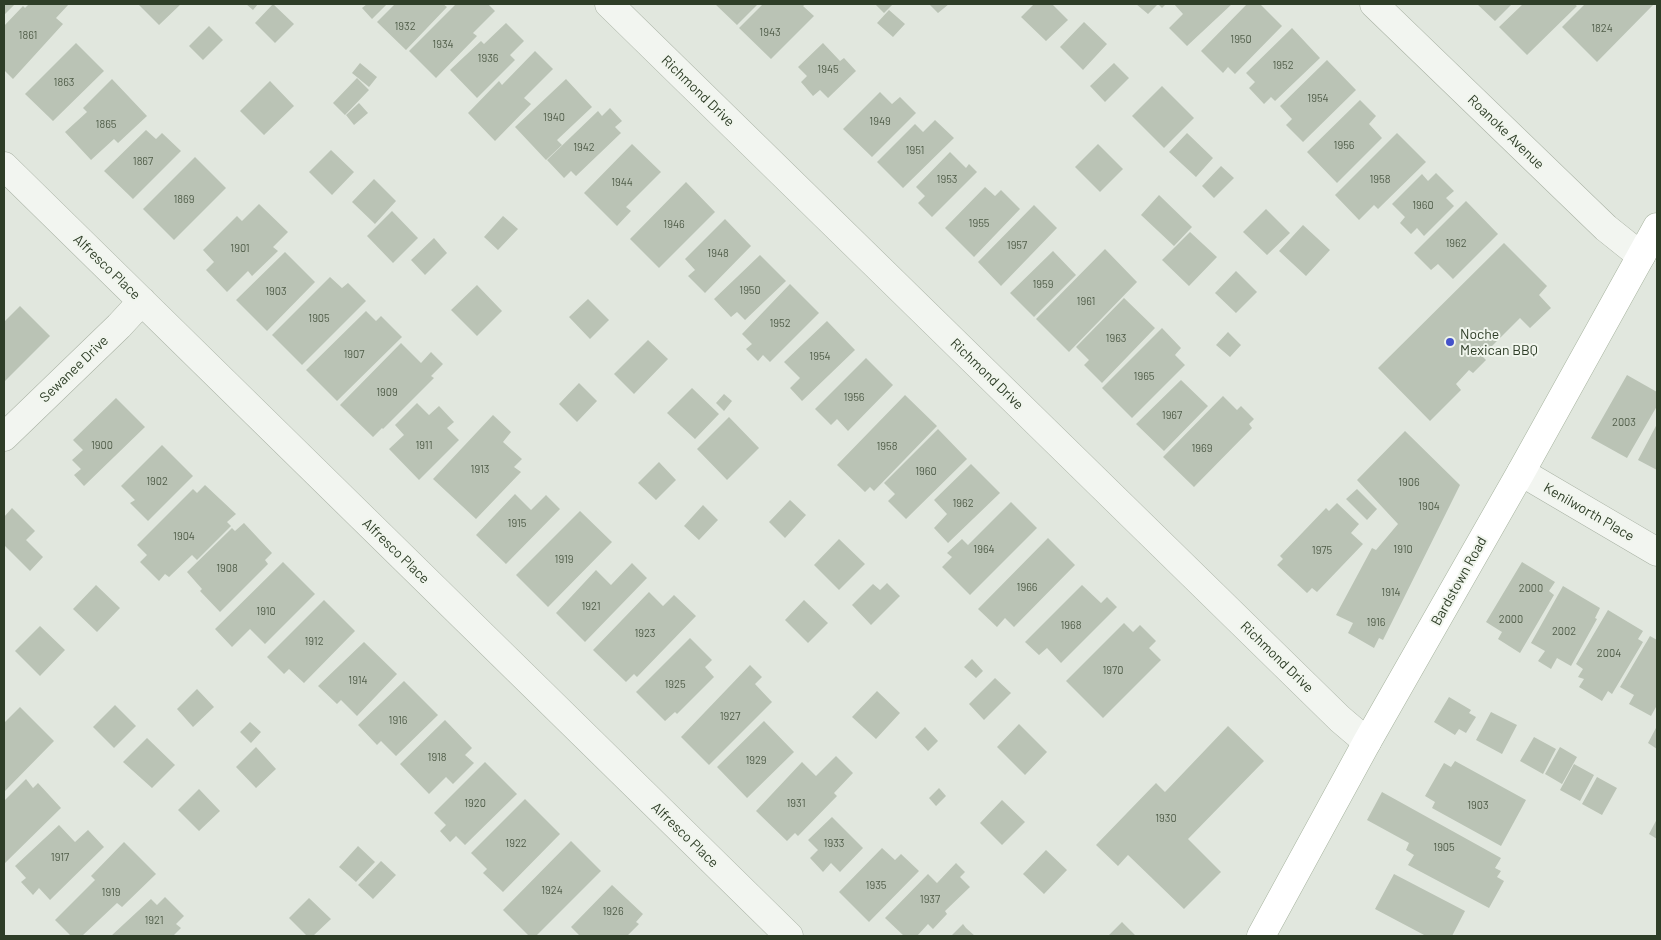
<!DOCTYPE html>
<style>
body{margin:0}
#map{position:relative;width:1661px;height:940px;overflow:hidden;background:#e1e7de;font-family:Barlow,sans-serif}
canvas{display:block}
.frame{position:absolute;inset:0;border:5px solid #2e3d27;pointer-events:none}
</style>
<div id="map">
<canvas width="1661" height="940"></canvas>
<div class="frame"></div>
</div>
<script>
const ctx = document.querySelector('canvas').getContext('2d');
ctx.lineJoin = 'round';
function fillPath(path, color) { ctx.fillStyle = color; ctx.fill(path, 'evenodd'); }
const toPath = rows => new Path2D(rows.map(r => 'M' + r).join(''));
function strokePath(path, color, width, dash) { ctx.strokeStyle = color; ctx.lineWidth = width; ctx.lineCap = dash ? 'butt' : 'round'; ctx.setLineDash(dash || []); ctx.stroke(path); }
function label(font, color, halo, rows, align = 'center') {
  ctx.font = font + ' Barlow,sans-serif'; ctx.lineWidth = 4; ctx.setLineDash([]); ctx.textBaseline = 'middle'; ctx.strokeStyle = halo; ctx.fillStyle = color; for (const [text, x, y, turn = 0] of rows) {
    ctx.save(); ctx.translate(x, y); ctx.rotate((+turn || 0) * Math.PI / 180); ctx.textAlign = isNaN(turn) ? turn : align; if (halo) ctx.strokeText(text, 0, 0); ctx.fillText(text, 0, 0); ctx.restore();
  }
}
fillPath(toPath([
 [4,4,15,4,4,15],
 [29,4,69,4,56,18,63,24,13,79,4,70,4,26,23,6,25,8],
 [138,4,181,4,159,25],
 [246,4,258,4,253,10],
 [273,4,294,24,275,43,255,23],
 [367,4,387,4,372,19,362,8],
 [395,4,443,4,447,7,406,50,377,22],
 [456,4,488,4,495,11,473,33,477,36,436,78,409,51],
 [715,4,758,4,737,25],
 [763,4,806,4,803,6,814,16,771,59,739,28],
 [875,4,893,4,884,13],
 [929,4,949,4,938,13],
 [1034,4,1052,4,1068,20,1046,41,1021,17],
 [1136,4,1166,4,1162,8,1158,4,1148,14],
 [1174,4,1232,4,1187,46,1169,28,1183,14],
 [1247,4,1260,4,1282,26,1235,74,1228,67,1223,73,1201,51],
 [1477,4,1512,4,1495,21],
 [1523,4,1574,4,1577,6,1527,55,1499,27],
 [1585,4,1654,4,1597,62,1562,27],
 [889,10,905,24,893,37,877,23],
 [1084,22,1107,44,1083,70,1060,47],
 [506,23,524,41,510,55,515,60,477,98,450,70,481,41,484,44],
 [209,26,223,40,203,60,189,46],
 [1292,28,1320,58,1275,101,1271,97,1264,104,1249,88,1255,82,1246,73],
 [76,43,104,71,53,121,25,94],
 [823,43,840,61,844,58,856,71,828,98,820,90,813,96,801,82,807,76,798,67],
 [535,51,553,69,524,98,531,104,495,141,468,113,499,81,502,85],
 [1327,60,1356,90,1303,142,1286,125,1292,119,1280,106],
 [360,63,377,77,369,87,352,73],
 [1114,63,1129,78,1105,102,1090,86],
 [357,78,369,90,345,115,333,103],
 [112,79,147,116,118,143,114,139,91,160,65,132,87,112,83,108],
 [566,79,592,107,557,140,562,145,546,160,515,127],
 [270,81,294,106,264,135,240,111],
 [1162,86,1194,118,1164,148,1132,116],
 [880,92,892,104,900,97,916,113,872,157,843,129],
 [1360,100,1376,116,1369,124,1382,138,1337,183,1307,152],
 [359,103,368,113,354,125,346,115],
 [610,108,622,121,615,127,621,133,576,176,571,171,564,178,547,160,598,111,602,116],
 [935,120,954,138,903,188,877,162,915,124,923,132],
 [146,130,156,139,162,133,181,151,133,199,104,171],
 [1187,133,1213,158,1196,177,1169,152],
 [1397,133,1426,162,1378,209,1374,205,1359,220,1335,195],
 [632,144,661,172,626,207,631,211,617,226,584,193],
 [1098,144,1123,169,1100,192,1075,167],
 [331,150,354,172,332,195,309,172],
 [950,152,966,168,969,164,977,172,932,217,918,203,925,196,916,187],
 [195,157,226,188,174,240,143,209],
 [1221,166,1234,178,1214,198,1202,186],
 [1436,173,1454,191,1446,198,1454,206,1424,236,1417,228,1411,234,1400,223,1405,217,1392,204,1422,174,1428,181],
 [374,179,396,201,375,224,352,202],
 [686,182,715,212,659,268,630,239],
 [985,187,995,196,1001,190,1020,209,974,257,945,228],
 [1159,195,1192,227,1174,246,1141,215],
 [1466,201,1498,234,1453,279,1438,264,1431,270,1414,253],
 [259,204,288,232,273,247,278,251,252,276,248,271,227,292,206,270,214,262,203,250,237,216,242,221],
 [1034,205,1057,228,1001,286,978,262],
 [1266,209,1290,233,1267,255,1243,232],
 [392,211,418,238,393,263,367,236],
 [503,216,518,229,498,250,484,237],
 [725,219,751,246,705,293,688,276,695,270,685,259],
 [1303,225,1330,250,1306,276,1279,251],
 [1190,232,1217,257,1189,286,1162,260],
 [434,238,447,253,425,275,411,260],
 [1504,243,1547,286,1539,295,1551,308,1530,328,1520,318,1482,356,1486,360,1473,373,1469,370,1456,384,1461,390,1430,421,1378,368],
 [1105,249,1137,282,1069,352,1036,319],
 [1053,251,1076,275,1034,317,1010,293],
 [285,252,315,282,267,331,236,300],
 [760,255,786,281,745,320,737,312,731,317,714,299],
 [1236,271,1257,292,1236,313,1215,293],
 [330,277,342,288,348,283,366,301,302,365,272,335],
 [790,284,819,313,770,362,763,355,758,361,746,349,752,344,742,334],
 [477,285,502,311,477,336,451,310],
 [1124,298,1155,328,1102,383,1084,365,1089,360,1076,347],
 [588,299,609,320,590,339,569,317],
 [20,306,50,336,4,382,4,322],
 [366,311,376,321,381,316,402,337,337,401,306,370],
 [827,321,855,350,802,401,790,388,800,378,784,362],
 [1162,328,1181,348,1175,355,1185,365,1132,418,1102,388],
 [1228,332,1241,345,1230,357,1216,345],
 [648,340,668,359,634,394,614,374],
 [401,343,421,363,431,352,443,364,431,376,434,378,383,429,382,428,373,437,340,405],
 [866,358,893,385,848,431,837,419,831,425,815,409],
 [1627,375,1657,392,1657,406,1627,458,1591,438],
 [1181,380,1208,406,1164,451,1136,424],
 [579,383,597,401,577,422,559,404],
 [692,388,719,414,695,439,667,413],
 [724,394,732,401,724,411,716,403],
 [905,395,937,426,874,491,870,487,865,492,837,465],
 [1223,396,1237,410,1241,406,1254,419,1249,424,1252,428,1194,487,1163,457],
 [116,398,145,427,84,486,74,475,81,469,72,460,83,450,73,440],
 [417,403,429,415,439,406,454,422,447,428,459,440,419,480,389,449,404,435,395,425],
 [493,415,511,432,503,442,522,459,514,467,521,472,476,519,433,479],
 [729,417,759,448,727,480,697,449],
 [1657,424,1657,470,1638,460],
 [938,429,967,459,906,519,888,501,895,494,884,483],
 [1405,431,1460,485,1383,640,1379,638,1374,648,1348,633,1353,623,1336,615,1372,548,1376,550,1398,524,1357,480],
 [162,445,193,476,148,521,130,503,135,500,121,486],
 [659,462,676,480,656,500,638,483],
 [971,464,1000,493,948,543,934,528,947,514,934,500],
 [205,485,236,514,227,522,231,526,197,560,192,555,169,577,165,574,159,581,140,562,147,555,137,545,193,489,197,493],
 [1357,489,1377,509,1367,520,1346,499],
 [515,494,531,510,546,495,560,509,506,564,476,535],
 [790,500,806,515,785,538,769,522],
 [1011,502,1037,528,970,595,942,567,952,557,947,553,962,539,968,545],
 [1337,503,1359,524,1351,533,1363,544,1317,592,1312,588,1307,593,1277,565,1283,559,1280,556,1326,508,1329,511],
 [703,505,718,520,699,540,684,526],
 [12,508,35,531,26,540,43,557,30,571,4,545,4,517],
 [580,511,612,542,548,607,516,575],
 [244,523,272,553,265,560,268,564,220,612,200,591,202,589,187,572,232,528,235,531],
 [1048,538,1075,565,1014,627,1005,618,997,627,978,609],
 [839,539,865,564,839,590,814,565],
 [283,562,315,594,265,644,250,629,232,647,215,629],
 [1522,562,1555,582,1549,591,1554,595,1520,653,1498,639,1502,632,1486,622],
 [632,563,647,578,585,642,556,613,596,570,611,585],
 [887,583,900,596,871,625,852,605,873,584,880,590],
 [96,585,120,608,97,632,73,609],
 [1082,585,1101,603,1107,597,1117,607,1061,663,1047,648,1039,655,1025,642],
 [1563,586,1600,608,1595,618,1597,619,1571,666,1557,658,1551,669,1538,661,1545,651,1531,643],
 [649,592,663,606,674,595,696,616,637,677,634,674,626,682,593,650],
 [324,600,355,631,304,683,289,669,284,674,267,657],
 [804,600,828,623,808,643,785,620],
 [1608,610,1643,631,1638,639,1643,642,1612,694,1608,691,1602,701,1579,687,1584,679,1578,677,1583,669,1576,664],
 [1124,623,1133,632,1140,625,1156,641,1149,648,1161,660,1103,718,1066,681],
 [40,626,65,650,40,676,15,651],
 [1650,636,1657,640,1657,708,1656,707,1651,716,1629,704,1634,695,1620,687],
 [690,638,712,660,705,667,714,677,677,714,675,712,665,721,636,692],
 [364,642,397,674,357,716,341,700,337,704,318,686],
 [972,659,983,671,976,678,964,667],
 [750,665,762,677,755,684,772,702,709,765,681,737],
 [995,678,1011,693,984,720,969,704],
 [404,681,438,715,396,756,381,741,377,745,358,725],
 [197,689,214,707,193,727,177,709],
 [877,691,900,713,876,739,852,717],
 [1449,697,1471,710,1469,713,1476,717,1466,733,1459,729,1455,735,1434,722],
 [115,705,136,726,114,748,93,727],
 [20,707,54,741,4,792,4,723],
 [1491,712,1517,725,1502,754,1476,740],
 [445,720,472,748,465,755,474,763,453,784,446,777,429,794,400,764],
 [764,721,794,752,747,798,717,767],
 [250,722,261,732,251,743,240,732],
 [1019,724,1047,752,1025,775,997,747],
 [1228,726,1264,761,1188,839,1221,872,1184,909,1128,855,1118,866,1096,845,1156,783,1165,792],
 [1657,726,1657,749,1648,743],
 [925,727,938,741,928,751,915,737],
 [1534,737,1556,749,1543,774,1520,761],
 [147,738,175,765,152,788,123,762],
 [256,747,276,769,256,788,236,767],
 [1560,747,1577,757,1562,784,1545,774],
 [836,756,853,773,834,793,837,796,798,836,795,833,787,841,756,811,802,762,816,776],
 [1455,761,1526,800,1501,846,1432,808,1435,802,1425,796,1444,763,1451,767],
 [485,762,517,794,465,845,456,836,450,842,440,831,446,825,434,813],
 [1574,764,1594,775,1580,801,1560,790],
 [1597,777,1617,788,1602,815,1582,804],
 [26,779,33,788,38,783,61,808,4,864,4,801],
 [939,788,946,796,936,806,929,798],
 [199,789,220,811,199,831,178,810],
 [1382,792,1501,858,1495,868,1501,871,1497,877,1504,881,1489,908,1408,865,1414,855,1406,850,1409,843,1367,820],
 [525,799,560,834,503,892,483,873,487,869,471,853],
 [1002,800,1025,822,1002,845,980,823],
 [832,817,863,848,840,872,831,863,823,872,810,858,818,850,808,840],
 [1657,819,1657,839,1649,834],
 [59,825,75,842,88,830,104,847,50,900,39,888,33,895,21,882,26,878,15,866],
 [571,841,601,871,536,936,529,936,503,910],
 [124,842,156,874,122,907,117,903,82,936,71,936,55,920,95,880,91,876],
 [358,846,375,862,356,882,339,867],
 [882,848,895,860,901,854,919,871,869,922,839,892],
 [1046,850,1067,870,1044,894,1023,874],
 [381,861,396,875,373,899,358,885],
 [956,863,965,872,960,877,970,887,945,911,947,914,933,929,928,924,917,936,904,936,885,918,928,874,937,883],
 [1394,874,1465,911,1452,936,1426,936,1375,909],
 [612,885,643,914,636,922,639,924,627,936,580,936,571,927],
 [165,897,184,916,176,924,181,928,173,936,111,936,151,899,157,905],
 [309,898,331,919,313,936,307,936,289,918],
 [1122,922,1136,936,1108,936],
 [963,924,966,928,975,936,951,936]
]), '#bac3b5');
const minor = toPath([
 [609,4,1340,719,1367,742],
 [1374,4,1606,228,1641,256],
 [4,166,789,936],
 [4,437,119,326,142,301],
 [1521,472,1657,552]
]);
const major = toPath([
 [1261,936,1367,742,1521,472,1657,227]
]);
strokePath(minor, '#a8b1a3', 29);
strokePath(major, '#a5b29d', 29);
strokePath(minor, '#f2f5f0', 28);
strokePath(major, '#fff', 28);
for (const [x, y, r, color] of [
 [1450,342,5,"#4452ca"]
]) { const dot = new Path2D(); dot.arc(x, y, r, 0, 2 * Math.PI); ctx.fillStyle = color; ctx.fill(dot); strokePath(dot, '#f0f5ed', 2); }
label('11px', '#515e4a', null, [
 ["1932",405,26],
 ["1824",1602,28],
 ["1943",770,32],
 ["1861",28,35],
 ["1950",1241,39],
 ["1934",443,44],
 ["1936",488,58],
 ["1952",1283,65],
 ["1945",828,69],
 ["1863",64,82],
 ["1954",1318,98],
 ["1940",554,117],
 ["1949",880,121],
 ["1865",106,124],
 ["1956",1344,145],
 ["1942",584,147],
 ["1951",915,150],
 ["1867",143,161],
 ["1953",947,179],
 ["1958",1380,179],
 ["1944",622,182],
 ["1869",184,199],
 ["1960",1423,205],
 ["1955",979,223],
 ["1946",674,224],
 ["1962",1456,243],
 ["1957",1017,245],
 ["1901",240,248],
 ["1948",718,253],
 ["1959",1043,284],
 ["1950",750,290],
 ["1903",276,291],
 ["1961",1086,301],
 ["1905",319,318],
 ["1952",780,323],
 ["1963",1116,338],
 ["1907",354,354],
 ["1954",820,356],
 ["1965",1144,376],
 ["1909",387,392],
 ["1956",854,397],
 ["1967",1172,415],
 ["2003",1624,422],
 ["1900",102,445],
 ["1911",424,445],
 ["1958",887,446],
 ["1969",1202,448],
 ["1913",480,469],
 ["1960",926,471],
 ["1902",157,481],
 ["1906",1409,482],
 ["1962",963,503],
 ["1904",1429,506],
 ["1915",517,523],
 ["1904",184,536],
 ["1964",984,549],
 ["1910",1403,549],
 ["1975",1322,550],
 ["1919",564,559],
 ["1908",227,568],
 ["1966",1027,587],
 ["2000",1531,588],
 ["1914",1391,592],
 ["1921",591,606],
 ["1910",266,611],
 ["2000",1511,619],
 ["1916",1376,622],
 ["1968",1071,625],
 ["2002",1564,631],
 ["1923",645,633],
 ["1912",314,641],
 ["2004",1609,653],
 ["1970",1113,670],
 ["1914",358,680],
 ["1925",675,684],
 ["1927",730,716],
 ["1916",398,720],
 ["1918",437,757],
 ["1929",756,760],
 ["1920",475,803],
 ["1931",796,803],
 ["1903",1478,805],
 ["1930",1166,818],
 ["1922",516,843],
 ["1933",834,843],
 ["1905",1444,847],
 ["1917",60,857],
 ["1935",876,885],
 ["1924",552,890],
 ["1919",111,892],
 ["1937",930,899],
 ["1926",613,911],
 ["1921",154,920]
]);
label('14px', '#2e3d27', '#f0f5ed', [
 ["Richmond Drive",698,91,44],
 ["Roanoke Avenue",1506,132,44],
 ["Alfresco Place",107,267,44],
 ["Sewanee Drive",74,369,-44],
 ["Richmond Drive",987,374,44],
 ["Kenilworth Place",1589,512,30],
 ["Alfresco Place",396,551,44],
 ["Bardstown Road",1459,581,-61],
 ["Richmond Drive",1277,657,44],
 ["Alfresco Place",685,835,44]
]);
label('14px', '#2e3d27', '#f0f5ed', [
 ["Noche",1460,334],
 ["Mexican BBQ",1460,350]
], 'left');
</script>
